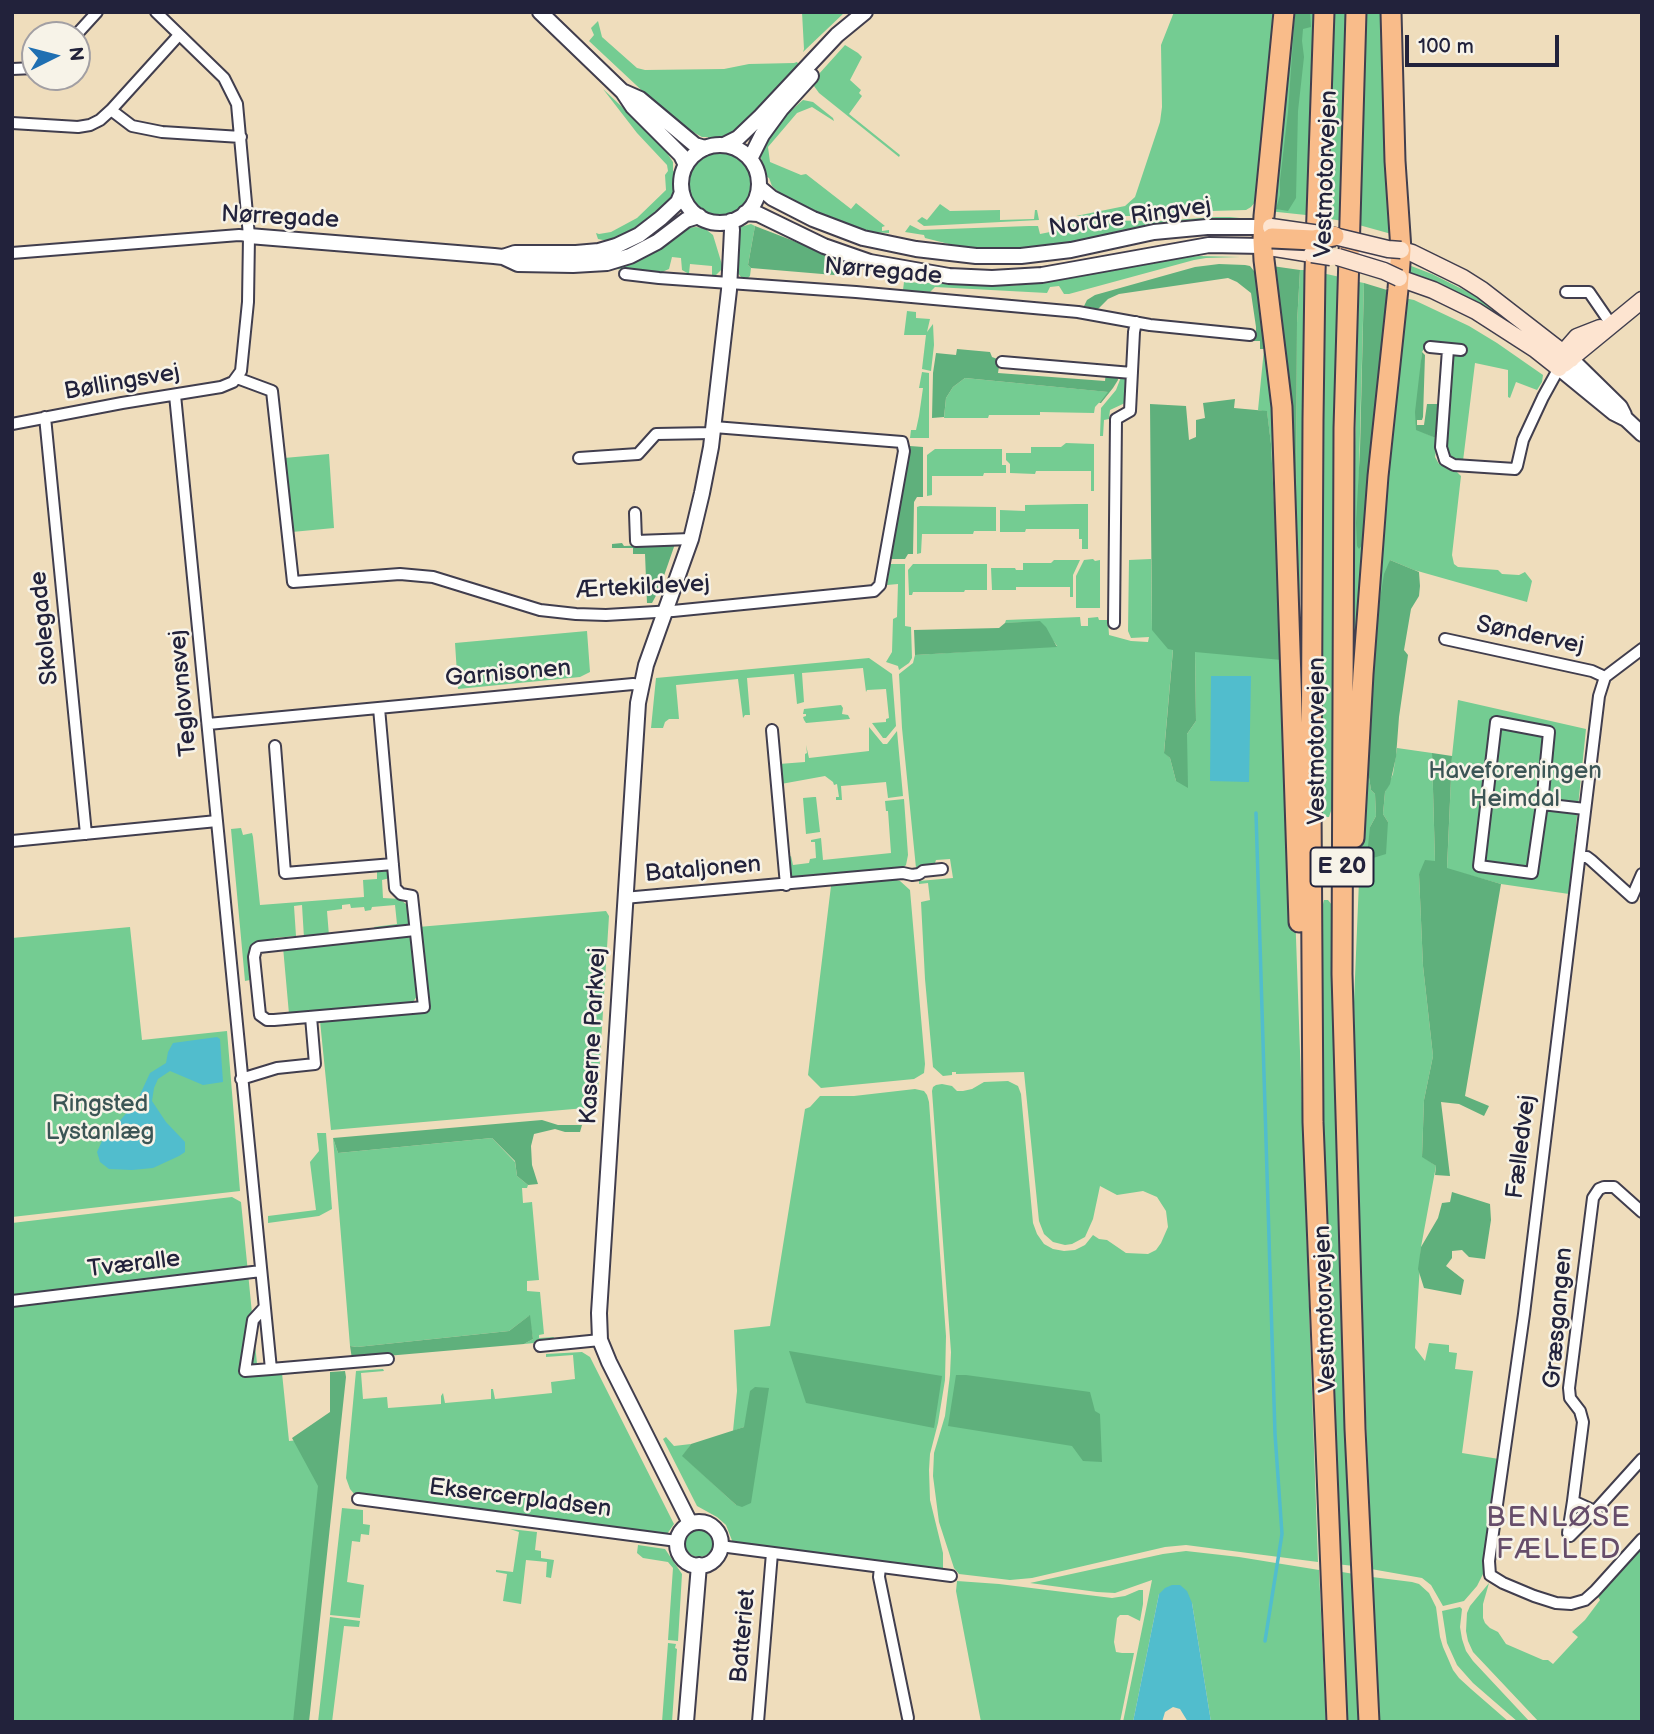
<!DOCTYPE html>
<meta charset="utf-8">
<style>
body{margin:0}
#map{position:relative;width:1654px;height:1734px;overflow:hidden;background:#efddbc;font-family:"Balsamiq Sans",sans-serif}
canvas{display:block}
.frame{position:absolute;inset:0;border:14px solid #22223b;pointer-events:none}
.north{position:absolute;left:21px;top:21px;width:70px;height:70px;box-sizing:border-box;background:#f7f3e8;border:2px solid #a29fa3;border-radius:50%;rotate:84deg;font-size:19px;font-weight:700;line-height:28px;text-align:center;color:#22223b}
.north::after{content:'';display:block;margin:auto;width:24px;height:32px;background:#1f6fb2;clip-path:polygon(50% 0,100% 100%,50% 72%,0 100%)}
.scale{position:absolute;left:1405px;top:35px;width:154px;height:32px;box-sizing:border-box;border:4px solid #22223b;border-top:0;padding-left:9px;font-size:21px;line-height:24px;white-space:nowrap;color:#22223b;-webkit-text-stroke:5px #f7f3e8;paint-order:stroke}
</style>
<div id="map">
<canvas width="1654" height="1734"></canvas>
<div class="frame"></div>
<div class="north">N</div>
<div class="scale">100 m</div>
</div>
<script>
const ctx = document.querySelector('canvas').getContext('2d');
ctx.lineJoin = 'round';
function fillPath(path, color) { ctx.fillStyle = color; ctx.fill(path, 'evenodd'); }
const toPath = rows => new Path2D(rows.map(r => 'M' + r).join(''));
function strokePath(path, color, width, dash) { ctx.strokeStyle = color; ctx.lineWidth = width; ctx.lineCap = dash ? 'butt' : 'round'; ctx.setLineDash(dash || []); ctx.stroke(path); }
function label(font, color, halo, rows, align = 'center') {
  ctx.font = font + ' "Balsamiq Sans",sans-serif'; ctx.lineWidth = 5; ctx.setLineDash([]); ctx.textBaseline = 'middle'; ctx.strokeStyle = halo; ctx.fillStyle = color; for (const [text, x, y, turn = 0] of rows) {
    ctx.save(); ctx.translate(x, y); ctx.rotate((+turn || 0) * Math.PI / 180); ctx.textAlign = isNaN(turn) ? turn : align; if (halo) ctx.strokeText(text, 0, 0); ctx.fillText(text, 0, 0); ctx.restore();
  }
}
fillPath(toPath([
 [802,12,845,12,803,52,804,49],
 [1174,12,1277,12,1257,194,1255,202,1251,207,1246,210,1211,211,1157,216,1076,216,1125,206,1135,197,1160,122,1162,107,1161,45],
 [1289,12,1314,12,1306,215,1268,211],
 [1331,12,1349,12,1343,221,1324,218],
 [1366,12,1385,12,1395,235,1359,225],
 [598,21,602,37,637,68,645,70,724,69,749,64,794,63,797,62,801,68,740,129,738,128,732,133,720,137,708,138,708,137,702,137,691,131,689,132,651,99,589,41,594,35,591,28],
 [845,45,858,53,862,57,850,80,861,90,859,93,862,96,849,114,900,155,899,157,819,93,814,86,815,80,818,75],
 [603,89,669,151,667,153,673,162,673,171,675,172,674,190,668,204,636,229,608,241,598,239,596,233,599,234,611,232,637,218,666,190,665,175,668,171,667,165,637,133],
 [803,100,813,102,833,118,834,121,812,107,797,113,768,147,770,162,801,175,806,174,851,209,856,203,885,226,882,227,882,231,889,230,889,233,869,232,853,228,823,217,781,196,781,194,772,186,769,178,767,177,761,158,761,145,778,122],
 '688 184a33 33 0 1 1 66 0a33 33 0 1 1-66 0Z',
 [940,204,950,211,1000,210,1000,220,1034,219,1035,210,1037,210,1039,220,924,226,917,221,922,217,927,220],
 [1216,217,1240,217,1159,225,1057,245,1006,249,965,248,925,238,924,235,905,232,910,225,920,230,1029,226,1038,226,1040,234,1050,232,1050,222,1058,220,1158,221],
 [751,224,755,226,748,265,751,268,750,276,748,278,741,277,736,271,737,234,740,227],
 [696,227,702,228,703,227,713,235,723,268,716,275,712,276,712,266,690,264,689,274,682,270,681,258,672,257,669,269,662,272,624,269,588,270,686,228],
 [1199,256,1240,257,1206,258,1194,260,1069,294,1064,294,1059,286,1050,287,1047,293,935,287,930,292,903,290,904,282,1007,286,1032,284,1099,273,1151,261],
 [1406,264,1432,274,1470,293,1501,313,1540,342,1405,272],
 [1300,270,1305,270,1300,582,1300,717,1272,275,1296,499,1297,323],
 [1322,273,1340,277,1334,792,1332,808,1329,817,1323,817,1321,814,1317,792],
 [1359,282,1364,283,1357,546,1363,544,1387,290,1390,291,1352,718,1354,489],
 [1404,298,1414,300,1469,326,1497,343,1543,375,1542,382,1537,390,1516,382,1510,398,1508,397,1508,370,1475,363,1463,461,1457,460,1448,454,1446,446,1453,357,1456,354,1427,344,1422,352,1416,429,1438,439,1435,457,1439,464,1455,470,1461,476,1452,555,1454,564,1458,567,1498,570,1502,574,1519,575,1525,572,1532,581,1527,602,1414,570,1390,560,1372,717,1368,771,1371,790,1375,794,1376,816,1370,827,1388,822,1383,814,1385,792,1393,774,1397,748,1432,753,1435,862,1419,874,1423,966,1433,1056,1424,1100,1422,1156,1436,1166,1421,1247,1415,1348,1425,1361,1429,1343,1449,1345,1449,1352,1457,1353,1455,1369,1473,1371,1462,1453,1499,1459,1483,1574,1477,1586,1464,1601,1443,1606,1431,1585,1422,1578,1371,1569,1357,1146,1354,1002,1367,686],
 [907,311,916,312,916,318,930,319,927,332,933,324,934,345,931,371,922,369,926,335,904,335],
 [1264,349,1267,349,1276,443,1290,768,1318,1562,1186,1545,1165,1547,1032,1578,1010,1580,959,1574,954,1568,939,1522,933,1476,934,1453,945,1416,950,1375,951,1352,932,1091,933,1087,936,1085,942,1084,952,1086,957,1091,963,1091,972,1089,984,1082,1008,1081,1018,1086,1021,1094,1033,1223,1037,1234,1044,1244,1053,1249,1064,1251,1075,1250,1085,1245,1093,1235,1099,1239,1107,1240,1126,1253,1148,1254,1156,1250,1161,1243,1168,1227,1166,1211,1157,1197,1143,1191,1117,1195,1100,1186,1093,1219,1085,1237,1072,1244,1065,1245,1053,1242,1044,1234,1039,1221,1024,1072,956,1074,956,1072,952,1072,952,1075,943,1076,933,1067,925,979,921,902,930,900,928,883,919,884,919,881,953,878,950,859,936,860,935,863,921,866,918,870,916,868,902,728,899,674,913,663,915,655,1057,646,1040,622,1005,623,1006,620,1080,617,1081,626,1088,626,1088,618,1098,617,1099,620,1108,620,1109,635,1131,641,1148,642,1149,637,1131,638,1128,631,1129,560,1151,559,1152,629,1173,649,1164,752,1170,758,1176,781,1187,734,1196,721,1195,651,1282,659,1271,444,1267,412,1258,410],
 [922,372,929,373,929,438,910,438,911,430,916,430,919,416,923,388,919,388],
 [1121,377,1126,378,1125,403,1110,410,1109,419,1104,420,1103,436,1100,436,1101,408,1116,390],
 [965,378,1109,392,1095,407,1094,413,1040,412,1040,415,989,415,988,418,944,418,946,398,953,387],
 [1066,443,1094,444,1094,491,1091,491,1091,471,1036,471,1035,474,1010,473,1010,464,1006,460,1006,453,1031,453,1031,447,1061,447],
 [935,449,1002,449,1002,465,1006,465,1006,473,984,473,983,476,932,476,932,495,927,496,927,455],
 [329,454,334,528,292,532,284,458],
 [1076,504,1088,504,1088,549,1082,549,1082,539,1079,539,1079,529,1026,529,1025,532,1000,532,1000,510,1025,511,1025,505],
 [920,506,996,507,996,531,974,531,973,534,922,534,921,553,917,554,917,507],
 [1093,559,1095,561,1100,560,1100,608,1076,608,1076,576,1084,560],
 [1054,560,1080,560,1073,575,1073,597,1070,597,1070,587,1016,587,1016,590,992,590,991,568,1015,568,1016,570,1023,570,1023,563,1051,563],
 [890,564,905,564,905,626,911,627,912,658,909,663,899,670,898,666,886,662,892,652,893,619,897,617,898,584,887,585],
 [913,564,987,564,987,590,965,590,964,592,913,592,912,595,909,595,908,570],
 [587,631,590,672,580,677,458,689,455,643],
 [869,658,892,674,896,726,886,738,883,738,872,723,886,722,886,719,889,718,886,689,867,690,866,692,863,668,802,673,804,702,797,704,794,674,747,678,750,715,745,715,743,718,738,679,676,685,679,719,669,719,665,722,663,728,651,728,656,678],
 [1458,700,1586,729,1569,894,1501,884,1447,869,1452,756],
 [841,705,843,708,842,714,848,715,850,719,806,723,804,720,803,717,806,716,806,714,803,714,804,709],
 [869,727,883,744,887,744,897,731,903,796,888,798,886,782,841,786,842,800,836,800,836,797,839,797,837,784,834,785,833,782,825,776,781,784,779,764,805,762,805,754,807,753,806,745,809,758,869,751],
 [814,797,816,797,820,832,806,834,803,798],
 [904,799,908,855,906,865,902,869,794,879,790,878,787,860,789,857,791,856,793,865,809,863,810,859,816,858,815,842,811,842,811,840,821,838,823,860,891,853,888,811,886,811,885,801],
 [241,828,243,835,252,833,253,837,260,905,364,897,363,880,377,879,377,872,389,870,390,878,382,880,383,898,400,899,406,904,409,909,408,926,376,931,374,927,397,924,395,905,372,907,371,910,365,911,364,907,351,908,350,904,342,905,342,909,327,911,329,936,304,938,302,905,294,906,296,936,274,938,273,941,257,943,252,977,250,980,245,981,231,829],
 [893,879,900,881,910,890,925,1064,924,1073,914,1079,821,1088,808,1075,831,886],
 [1324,900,1328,900,1332,905,1334,921,1354,1566,1336,1564,1323,1214,1320,916],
 [606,911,609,916,597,1107,331,1130,320,1021,426,1011,418,927],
 [130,927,142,1040,227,1031,240,1191,12,1217,12,938],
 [407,936,412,940,417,996,413,1002,289,1014,283,947],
 [915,1089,924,1091,927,1095,929,1102,946,1336,945,1380,938,1423,930,1454,929,1470,930,1500,943,1553,943,1569,733,1543,726,1525,717,1517,697,1506,663,1439,666,1437,674,1446,691,1444,683,1456,736,1505,744,1427,733,1431,737,1391,734,1330,770,1326,805,1109,810,1107,820,1096,854,1096],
 [317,1133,326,1133,332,1209,319,1216,268,1223,268,1216,316,1210,310,1162,319,1151],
 [333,1138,338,1153,492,1138,515,1162,517,1176,528,1185,527,1188,522,1188,523,1203,532,1202,539,1280,527,1281,527,1291,540,1292,544,1334,539,1335,539,1338,554,1337,553,1339,535,1341,534,1343,524,1344,533,1339,529,1316,509,1331,357,1347,350,1346],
 [232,1197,241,1202,258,1374,282,1373,289,1441,329,1437,298,1722,12,1722,12,1223],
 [582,1352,590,1357,674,1524,667,1534,355,1495,350,1489,346,1478,356,1371,383,1369,384,1371,361,1373,363,1399,387,1397,388,1408,441,1404,441,1396,443,1393,445,1403,491,1399,491,1389,493,1389,495,1399,552,1393,551,1382,575,1379,573,1355,546,1357,546,1354],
 [342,1508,363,1510,363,1524,370,1525,369,1535,361,1534,360,1542,352,1541,347,1582,364,1585,360,1618,330,1615],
 '685 1543a14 14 0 1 1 28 0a14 14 0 1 1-28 0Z',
 [510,1529,537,1532,535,1550,541,1551,541,1558,554,1560,551,1578,546,1577,547,1562,526,1560,521,1604,503,1601,507,1574,496,1572,496,1570,513,1572,519,1532],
 [638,1545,665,1549,682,1574,678,1641,668,1640,673,1568,668,1562,643,1558,637,1553],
 [1642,1546,1642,1722,1539,1722,1473,1652,1468,1641,1466,1631,1467,1613,1470,1606,1489,1583,1483,1604,1483,1618,1485,1623,1490,1628,1498,1632,1506,1644,1543,1660,1548,1660,1553,1664,1578,1637,1572,1632,1585,1620,1600,1600,1597,1595],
 [1186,1551,1239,1557,1319,1570,1326,1722,1211,1722,1192,1603,1159,1594,1133,1722,1123,1722,1152,1580,1115,1593,1097,1592,1030,1583,1163,1554],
 [1336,1571,1354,1574,1362,1722,1344,1722],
 [1372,1577,1412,1582,1419,1584,1429,1593,1436,1607,1440,1637,1443,1647,1453,1670,1459,1678,1471,1689,1509,1722,1380,1722],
 [957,1581,999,1584,1112,1598,1125,1596,1139,1590,1143,1590,1143,1604,1140,1621,1128,1615,1120,1615,1117,1618,1114,1642,1116,1652,1122,1653,1134,1653,1120,1722,981,1722,956,1591],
 [1460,1607,1462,1609,1460,1627,1462,1639,1466,1651,1473,1661,1530,1722,1518,1722,1473,1683,1457,1665,1447,1643,1442,1611],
 [330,1617,360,1621,359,1627,344,1626,332,1722,318,1722],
 [668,1643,676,1644,675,1648,677,1649,672,1722,662,1722]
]), '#74cc92');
fillPath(toPath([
 [1295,12,1310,12,1311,27,1303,29,1302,41,1304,57,1298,111,1296,198,1288,211,1276,209,1280,195,1280,180,1288,112],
 [755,226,848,262,846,276,751,268,748,265],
 [1219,264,1245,265,1250,266,1254,271,1257,277,1267,349,1260,349,1260,341,1252,341,1256,333,1256,327,1251,293,1237,282,1228,278,1119,294,1108,299,1098,309,1084,306,1087,300,1095,295,1195,267],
 [1272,266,1300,270,1297,323,1296,499,1296,507,1293,511],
 [1364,283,1387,290,1363,544,1359,549,1357,546,1356,523,1360,449],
 [957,349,990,352,992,357,1000,360,998,373,1105,381,1106,372,1117,374,1118,380,1113,388,1101,403,1099,403,1108,392,965,378,953,387,946,398,944,417,932,418,933,373,936,353,956,355],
 [1422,352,1425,355,1423,417,1422,420,1417,420,1417,425,1424,425,1427,404,1439,404,1438,439,1416,430,1415,412],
 [1235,399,1234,408,1267,411,1271,444,1282,660,1195,652,1196,721,1187,734,1188,788,1176,781,1170,758,1164,753,1173,650,1168,649,1152,630,1150,404,1186,406,1189,440,1196,437,1196,420,1205,418,1203,403],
 [910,446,923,447,923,497,917,497,914,502,913,554,908,554,905,559,890,559],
 [622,543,624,546,675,544,659,590,652,603,647,603,645,554,633,554,633,548,612,548,612,544],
 [1390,560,1419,572,1420,586,1419,596,1411,609,1404,650,1408,655,1399,717,1396,757,1390,784,1385,792,1383,814,1388,822,1386,854,1373,858,1368,855,1368,846,1370,827,1376,816,1375,794,1371,790,1368,771,1373,654,1380,599,1384,574],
 [1040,621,1046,627,1057,647,915,655,914,630,999,628,1005,623],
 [1432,753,1452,756,1447,868,1501,884,1465,1096,1489,1106,1484,1116,1459,1104,1441,1102,1450,1176,1435,1175,1436,1166,1422,1157,1424,1100,1433,1056,1423,966,1419,874,1425,860,1435,861],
 [542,1120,558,1125,582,1125,580,1132,565,1132,555,1129,534,1134,531,1146,532,1165,538,1184,528,1185,517,1176,515,1161,492,1138,338,1153,333,1138],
 [1452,1192,1490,1204,1491,1220,1485,1259,1469,1257,1462,1250,1452,1251,1452,1258,1446,1266,1464,1280,1461,1295,1424,1288,1418,1269,1421,1247,1438,1218,1442,1203,1450,1202],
 [530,1315,533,1339,524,1344,352,1359,350,1346,357,1347,509,1331],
 [789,1351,942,1376,934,1428,806,1403],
 [345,1371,346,1377,309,1722,293,1722,318,1486,292,1438,330,1412,330,1372],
 [956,1375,966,1375,1090,1392,1095,1411,1100,1414,1102,1462,1083,1461,1072,1446,948,1426],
 [755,1387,769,1388,751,1503,742,1507,736,1505,682,1456,691,1444,744,1427,750,1391]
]), '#5fb07c');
fillPath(toPath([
 [1211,676,1251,676,1249,782,1210,781],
 [217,1037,220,1039,223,1082,203,1085,170,1071,158,1079,154,1088,152,1101,166,1122,185,1142,185,1152,179,1156,153,1168,132,1170,109,1169,100,1162,97,1152,102,1141,137,1101,150,1073,166,1063,168,1052,173,1043],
 [1172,1585,1180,1585,1187,1591,1192,1603,1211,1722,1188,1722,1180,1709,1173,1707,1165,1712,1162,1722,1133,1722,1159,1594,1165,1588]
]), '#51bdcd');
strokePath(toPath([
 [1256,813,1275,1434,1282,1534,1265,1641]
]), '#51bdcd', 3.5);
const minor = toPath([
 [76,35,97,12],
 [12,69,35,68],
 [111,110,132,126,162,132,241,137],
 [12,123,78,127,90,125,100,120,111,110,179,35],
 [12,253,239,235,249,236],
 [625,274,659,278,856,292,1078,312,1150,325,1250,335],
 [1566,292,1589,292,1611,324],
 [1430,347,1461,350],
 [1448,349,1441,447,1445,460,1454,465,1515,469,1517,466,1523,440,1543,397,1559,368],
 [1002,362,1132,373],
 [237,378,272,391,293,582,400,574,433,577,540,610,576,614,606,615,673,611,874,591,880,585,904,451,902,442,714,427],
 [175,395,271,1369,245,1371,253,1320,264,1308],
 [45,417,86,834],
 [12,424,122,403,221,387,233,382,241,371,248,302,249,236,237,104,224,78,156,12],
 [579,458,638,454,656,434,713,433],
 [635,513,636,541,691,539],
 [1114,623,1116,419,1130,411,1134,332,1136,322],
 [1445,639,1592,671,1605,677],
 [1642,649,1605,677,1599,696,1524,1314,1489,1561,1490,1575,1503,1583,1534,1596,1556,1603,1571,1604,1585,1600,1595,1591,1642,1539],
 [379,708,395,888,401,894,412,896,424,1007,274,1020,267,1020,260,1015,254,957,256,949,259,947,415,930],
 [208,724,633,684,640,685],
 [772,730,786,885],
 [275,746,285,873,393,864],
 [1542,804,1532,873,1479,866,1496,722,1549,732,1542,804,1585,809],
 [12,841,217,821],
 [1580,857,1587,857,1591,860,1632,897,1642,874],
 [624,898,903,873,912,875,919,874,923,871,942,869],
 [241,1079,277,1068,315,1064,311,1017],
 [1642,1212,1614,1187,1604,1187,1599,1189,1593,1198,1569,1388,1570,1398,1580,1411,1583,1422,1573,1501,1595,1511,1642,1459],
 [12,1301,261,1271],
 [540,1346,600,1340],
 [271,1369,388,1359],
 [358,1499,677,1541],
 [1573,1501,1568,1533,1570,1536,1595,1511],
 [720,1546,951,1576],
 [880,1567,879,1577,908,1718],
 [758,1722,772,1553]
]);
const tertiary = toPath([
 [540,12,623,92,633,107,681,155,686,165],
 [624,92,640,99,695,145,705,148],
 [724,145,738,138,761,116,837,35,865,12],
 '681 184a39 39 0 1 1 78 0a39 39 0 1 1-78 0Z',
 [750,159,762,135,781,109,811,76],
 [759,187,772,198,813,219,863,238,916,249,976,256,1021,256,1071,250,1154,232,1207,227,1263,227],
 [745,213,758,214,824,246,870,262,949,276,992,278,1042,275,1209,245,1263,246],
 [249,236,494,256,503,257,518,264,573,265,607,263,630,256,657,242,686,220,699,216],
 [503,257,515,253,576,253,599,251,616,246,639,235,661,218,678,202,682,192],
 [1571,359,1620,407,1624,415],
 [1559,368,1614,413,1626,419,1642,434],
 '677 1544a22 22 0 1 1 44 0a22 22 0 1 1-44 0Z',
 [690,1523,609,1362,600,1340,599,1313,638,703,646,665,691,539,702,493,711,447,729,290,732,230,731,221],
 [686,1722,699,1565]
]);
const secondary = toPath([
 [1263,246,1312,254],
 [1401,250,1412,253,1463,278,1482,290,1571,359],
 [1351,256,1359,255,1390,262,1395,261,1400,257],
 [1399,278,1433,290,1476,311,1535,349,1559,368],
 [1561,362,1563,353,1577,337,1600,328],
 [1564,364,1642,300]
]);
const motorway = toPath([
 [1284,12,1264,216,1263,240,1264,260,1282,407,1299,922],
 [1324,12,1315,272,1313,420,1311,803,1313,1122,1337,1722],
 [1356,12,1344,428,1342,974,1355,1429,1369,1722],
 [1354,838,1363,674,1378,476,1398,289,1401,250,1395,161,1391,12]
]);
strokePath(minor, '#413e4e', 14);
strokePath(tertiary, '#413e4e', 18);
strokePath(secondary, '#413e4e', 19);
strokePath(motorway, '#413e4e', 23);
strokePath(minor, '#fff', 10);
strokePath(tertiary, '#fff', 14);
strokePath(secondary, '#fde4d0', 16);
strokePath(motorway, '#f9bc8a', 19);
const secondaryBridge = toPath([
 [1271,227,1334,236,1388,249,1401,250],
 [1312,254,1331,257],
 [1338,257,1384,271,1399,278]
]);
const motorwayBridge = toPath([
 [1272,238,1313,240,1334,236]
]);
strokePath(secondaryBridge, '#413e4e', 19, []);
strokePath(motorwayBridge, '#413e4e', 23, []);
strokePath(secondaryBridge, '#fde4d0', 16);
strokePath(motorwayBridge, '#f9bc8a', 19);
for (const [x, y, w] of [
 [1342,867,63]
]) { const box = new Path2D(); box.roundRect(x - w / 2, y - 19.5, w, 39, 5); ctx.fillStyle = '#f7f3e8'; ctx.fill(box); strokePath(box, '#22223b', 2); }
label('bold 23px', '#22223b', null, [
 ["E 20",1342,867]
]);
label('24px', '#22223b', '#f7f3e8', [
 ["Vestmotorvejen",1327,174,-88],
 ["Nørregade",280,218,3],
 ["Nordre Ringvej",1130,218,-8],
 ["Nørregade",883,272,5],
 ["Bøllingsvej",122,383,-10],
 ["Ærtekildevej",643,588,-3],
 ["Skolegade",45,628,-96],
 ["Søndervej",1530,636,12],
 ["Garnisonen",508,674,-5],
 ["Teglovnsvej",184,693,-95],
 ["Vestmotorvejen",1318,741,-90],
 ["Bataljonen",703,870,-5],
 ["Kaserne Parkvej",594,1036,-87],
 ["Fælledvej",1522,1147,-83],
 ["Tværalle",134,1265,-7],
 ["Vestmotorvejen",1326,1309,-92],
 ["Græsgangen",1559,1318,-85],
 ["Eksercerpladsen",520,1499,7],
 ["Batteriet",744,1636,-85]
]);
label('24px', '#3b5555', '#f7f3e8', [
 ["Haveforeningen",1515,772],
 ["Heimdal",1515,800],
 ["Ringsted",100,1105],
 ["Lystanlæg",100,1133]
]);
ctx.letterSpacing = '2px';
label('28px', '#664d6a', '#f7f3e8', [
 ["BENLØSE",1559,1519],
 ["FÆLLED",1559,1551]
]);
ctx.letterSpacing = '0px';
</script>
